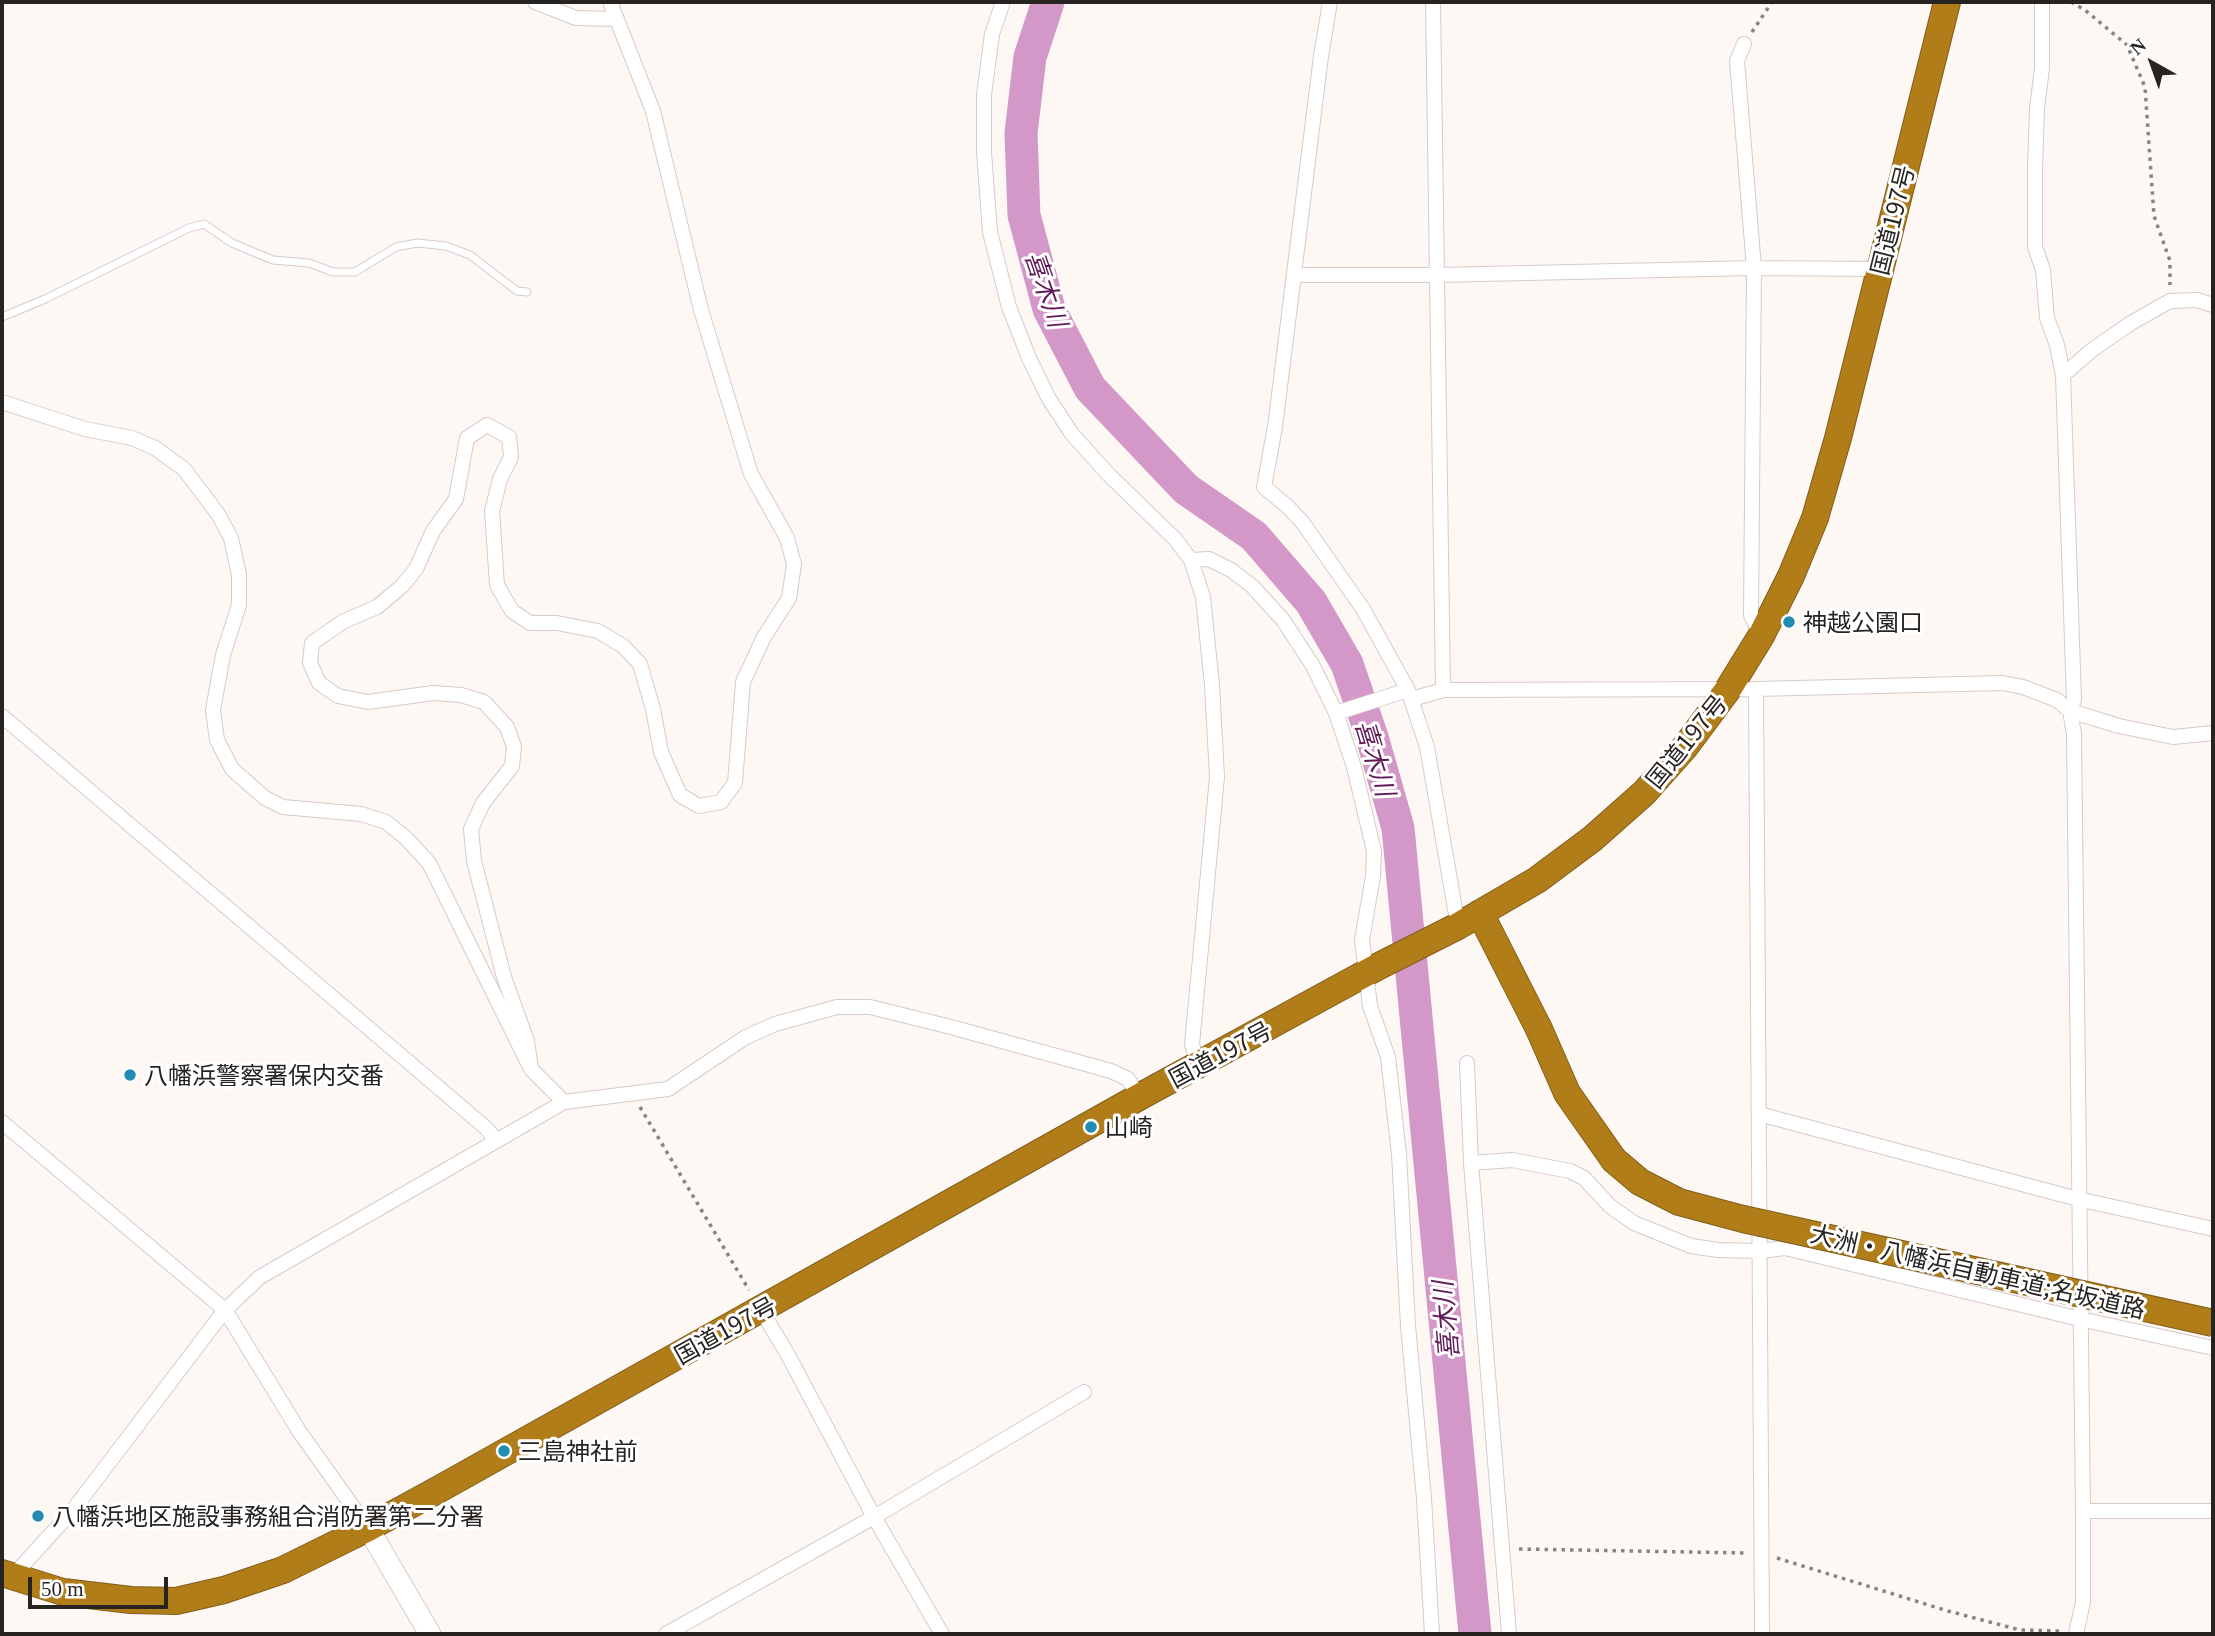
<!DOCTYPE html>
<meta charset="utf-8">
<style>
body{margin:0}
#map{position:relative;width:2215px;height:1636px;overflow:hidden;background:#fef8f5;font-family:Georgia,serif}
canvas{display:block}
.frame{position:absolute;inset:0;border:4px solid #272321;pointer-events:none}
.north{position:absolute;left:2117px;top:28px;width:70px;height:70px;-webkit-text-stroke:5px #fff;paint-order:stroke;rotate:320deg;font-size:19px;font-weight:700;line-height:28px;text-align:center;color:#272321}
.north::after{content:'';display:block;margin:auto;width:24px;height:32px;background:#272321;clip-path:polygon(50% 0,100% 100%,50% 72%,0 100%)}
.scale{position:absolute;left:28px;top:1577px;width:140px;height:32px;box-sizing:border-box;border:4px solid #272321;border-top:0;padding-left:9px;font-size:21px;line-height:24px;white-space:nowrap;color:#272321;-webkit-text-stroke:5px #fff;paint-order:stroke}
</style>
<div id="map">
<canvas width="2215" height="1636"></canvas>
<div class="frame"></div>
<div class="north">N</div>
<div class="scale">50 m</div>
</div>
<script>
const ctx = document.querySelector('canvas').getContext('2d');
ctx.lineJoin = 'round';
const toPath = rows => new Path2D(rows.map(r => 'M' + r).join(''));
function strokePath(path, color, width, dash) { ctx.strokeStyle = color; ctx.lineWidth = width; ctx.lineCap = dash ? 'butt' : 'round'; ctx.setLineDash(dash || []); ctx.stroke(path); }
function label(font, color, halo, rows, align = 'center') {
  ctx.font = font + ' Georgia,"Noto Sans JP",serif'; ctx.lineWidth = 6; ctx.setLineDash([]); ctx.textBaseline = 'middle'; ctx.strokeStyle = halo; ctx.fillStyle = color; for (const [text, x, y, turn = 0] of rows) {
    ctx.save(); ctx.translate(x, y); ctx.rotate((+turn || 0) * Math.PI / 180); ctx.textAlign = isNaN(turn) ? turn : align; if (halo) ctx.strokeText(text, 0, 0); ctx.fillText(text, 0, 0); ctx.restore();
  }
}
strokePath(toPath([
 [1048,2,1030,57,1021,133,1024,215,1049,309,1090,388,1186,489,1254,536,1311,602,1347,664,1372,737,1398,828,1475,1634]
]), '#d398c8', 33);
const lane = toPath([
 [2,317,45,299,189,228,204,224,232,243,273,260,309,263,333,272,355,272,396,247,417,243,446,246,470,255,517,291,527,292]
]);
const street = toPath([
 [535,2,576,18,617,19],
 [1003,2,992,34,984,95,984,152,990,232,1009,307,1029,358,1049,399,1072,434,1109,475,1175,539,1191,560,1203,597,1212,685,1217,777,1192,1044,1198,1065],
 [1330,2,1321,56,1275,427,1264,487,1287,506,1303,523,1363,609,1408,690,1427,747,1458,926],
 [1433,2,1443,690],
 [2042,2,2042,68,2037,109,2035,169,2035,247,2043,270,2047,318,2057,345,2063,375,2074,700,2070,711,2074,734,2083,1511,2083,1602,2076,1634],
 [1744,44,1737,61,1754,268,1751,615,1761,636],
 [1294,275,1436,275,1754,268,1880,269],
 [2063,375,2092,350,2131,323,2170,301,2197,300,2213,305],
 [2,402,85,429,132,438,155,448,184,469,218,514,231,538,239,575,239,605,223,655,213,710,217,740,232,769,265,798,283,807,361,814,386,822,406,838,429,863,531,1069,564,1102],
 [1191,560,1209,559,1231,570,1252,586,1283,620,1313,666,1336,713,1354,767,1374,851,1373,876,1362,940,1370,1006,1388,1057,1399,1154,1408,1326,1424,1498,1432,1634],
 [1756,689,1762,1634],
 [1412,699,1443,690,1756,689,2003,683,2023,687,2057,700,2070,711,2119,726,2173,737,2213,733],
 [1336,713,1408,690],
 [2,716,486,1128,495,1139],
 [1467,1063,1471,1163,1509,1634],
 [531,1069,527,1041,504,977,474,861,471,829,483,803,512,766,514,747,507,727,484,702,461,695,433,693,368,702,338,696,319,683,310,663,312,643,344,621,377,607,402,586,416,569,433,531,456,499,467,438,487,425,509,437,511,457,500,479,492,511,497,585,512,611,530,623,557,623,598,631,623,646,640,664,653,709,661,752,680,795,699,806,721,802,735,783,743,682,764,637,789,598,794,564,787,538,751,474,701,310,653,111,610,2],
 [1759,1114,2078,1199,2213,1229],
 [2,1122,225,1310,299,1431,368,1528],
 [1471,1163,1512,1160,1570,1171,1584,1178,1610,1206,1634,1223,1691,1246,1718,1250,1760,1251,1785,1248,2080,1319,2213,1348],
 [761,1310,788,1355,874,1517,942,1634],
 [2083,1511,2213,1511],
 [12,1577,73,1510,225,1310,260,1277,564,1102,668,1089,746,1037,775,1024,837,1007,870,1007,951,1027,1111,1071,1128,1079,1139,1097],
 [666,1634,874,1517,1084,1392]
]);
const secondary = toPath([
 [368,1528,430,1634]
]);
const highway = toPath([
 [1480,913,1539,1029,1567,1093,1614,1160,1640,1182,1679,1202,1743,1219],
 [2,1573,63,1592,131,1600,176,1601,224,1590,283,1570,368,1528,443,1487,1139,1097,1379,966,1458,926,1537,880,1592,839,1644,793,1685,747,1729,688,1761,636,1791,576,1815,518,1838,438,1947,2]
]);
strokePath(lane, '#d6cbc7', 9);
strokePath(street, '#d6cbc7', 16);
strokePath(secondary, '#d6cbc7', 23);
strokePath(highway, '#805e1c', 28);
strokePath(toPath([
 [2071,2,2085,10,2127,45,2145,87,2154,216,2170,261,2170,285],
 [1752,32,1772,2],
 [640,1107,749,1290],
 [1519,1549,1745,1553],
 [1777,1558,1948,1611,2020,1630,2060,1631]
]), '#898481', 3.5, [3.5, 5]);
strokePath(lane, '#fff', 7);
strokePath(street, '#fff', 14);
strokePath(secondary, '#fff', 21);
strokePath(highway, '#b07d19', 26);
const highwayBridge = toPath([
 [1743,1219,2213,1323]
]);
strokePath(highwayBridge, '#805e1c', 28, []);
strokePath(highwayBridge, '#b07d19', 26);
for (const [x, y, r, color] of [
 [1789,622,7,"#218bb2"],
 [130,1075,7,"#218bb2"],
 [1091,1127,7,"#218bb2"],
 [504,1451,7,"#218bb2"],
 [38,1516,7,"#218bb2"]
]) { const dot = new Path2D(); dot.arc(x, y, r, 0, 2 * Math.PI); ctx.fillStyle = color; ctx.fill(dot); strokePath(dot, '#fff', 2.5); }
label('24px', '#272321', '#fff', [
 ["国道197号",1892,220,-76],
 ["国道197号",1686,741,-51],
 ["国道197号",1220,1054,-28],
 ["大洲・八幡浜自動車道;名坂道路",1978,1271,13],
 ["国道197号",725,1330,-29]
]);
label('24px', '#272321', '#fff', [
 ["神越公園口",1803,622],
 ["八幡浜警察署保内交番",144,1075],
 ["山崎",1105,1127],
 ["三島神社前",518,1451],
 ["八幡浜地区施設事務組合消防署第二分署",52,1516]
], 'left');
label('italic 26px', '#611c58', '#fff', [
 ["喜木川",1047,289,71],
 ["喜木川",1376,758,73],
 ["喜木川",1445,1320,-95]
]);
</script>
